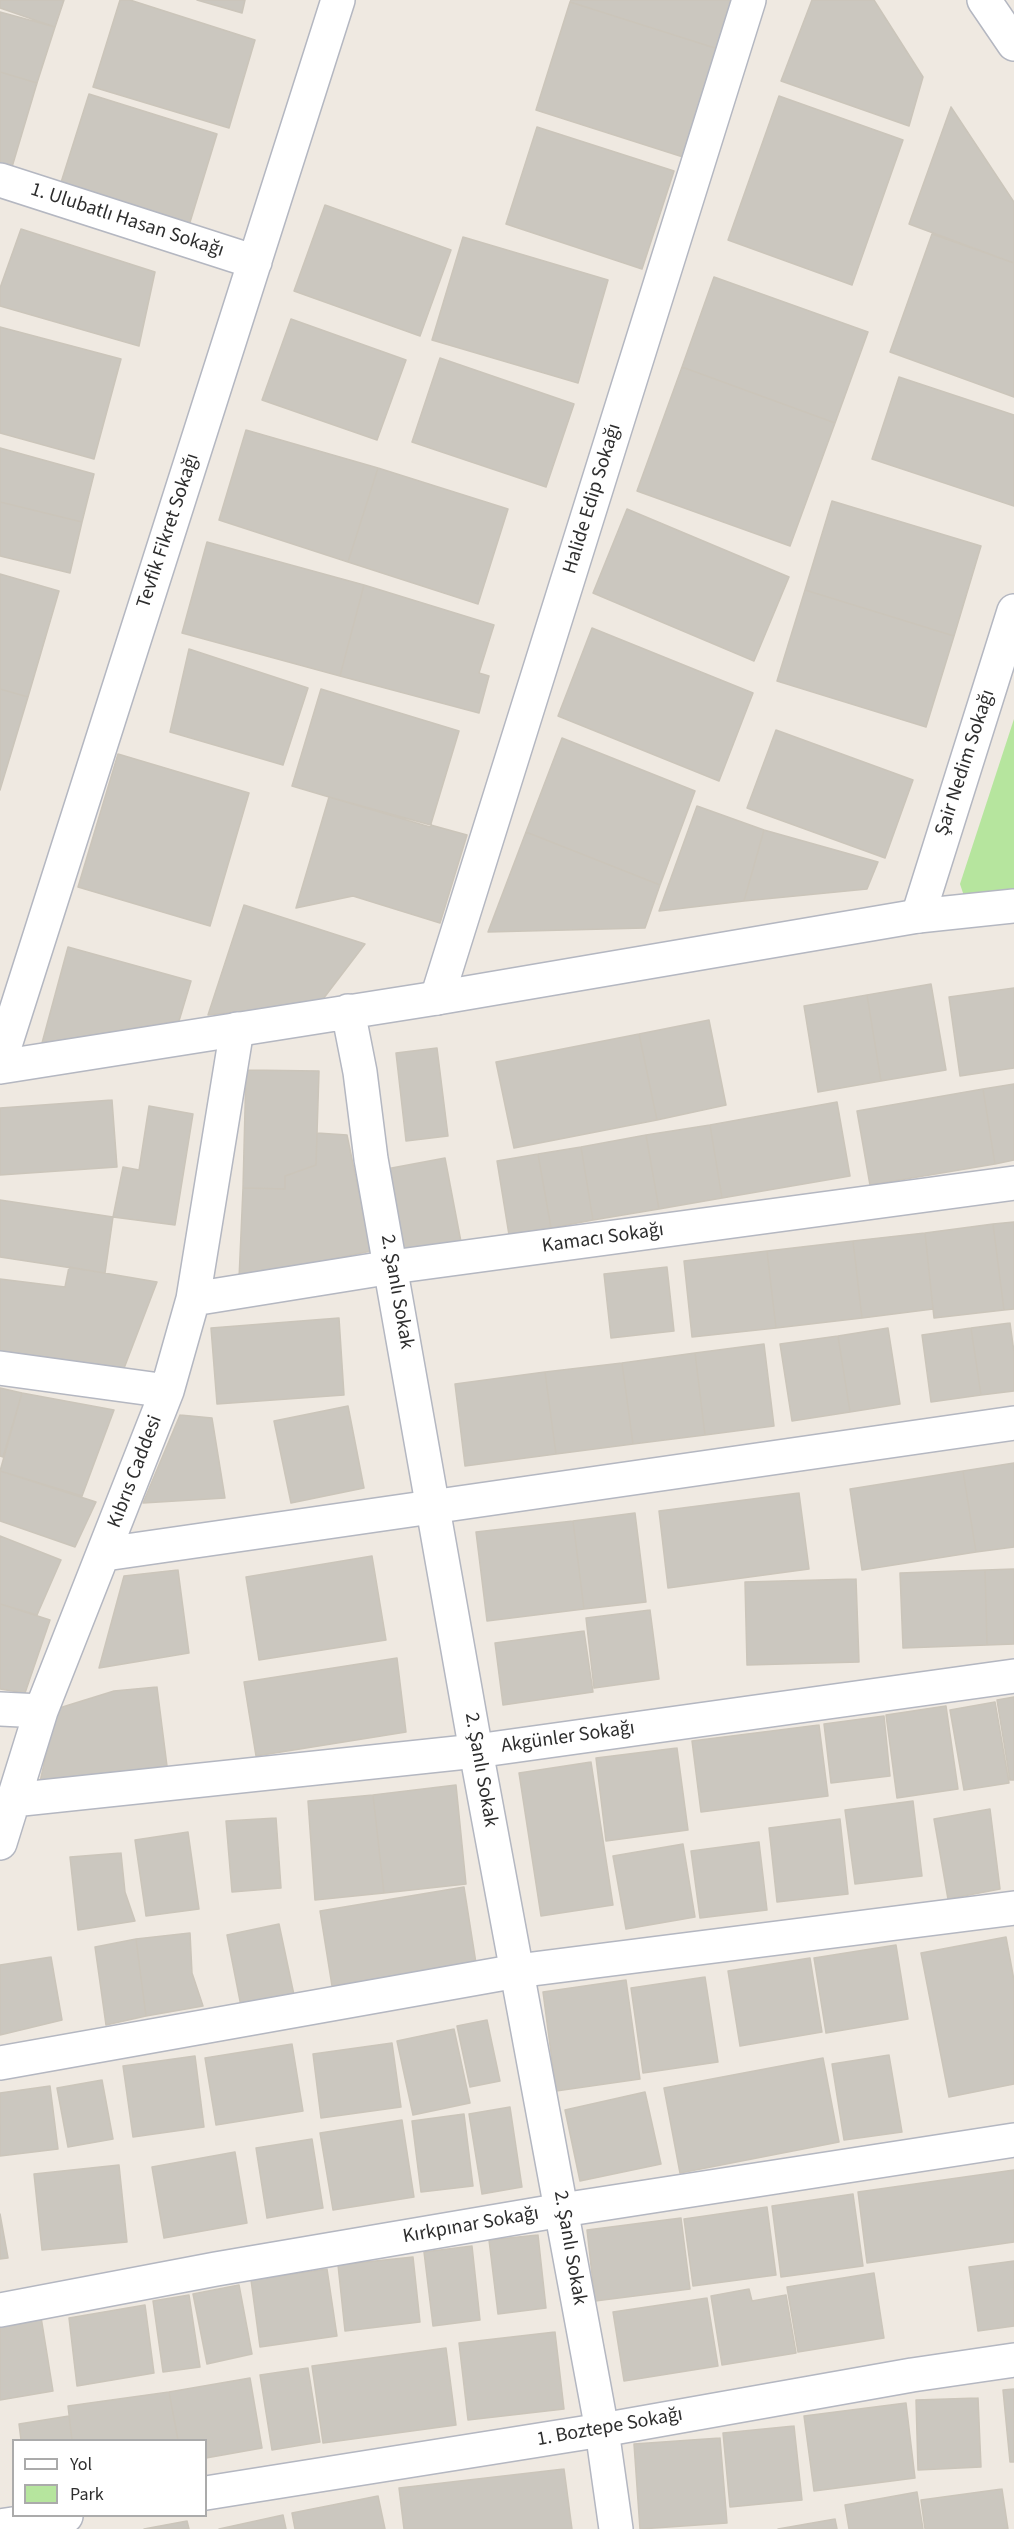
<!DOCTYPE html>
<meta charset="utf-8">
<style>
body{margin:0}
#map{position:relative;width:1014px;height:2529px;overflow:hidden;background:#efe9e1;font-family:"Source Sans 3",sans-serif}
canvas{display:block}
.legend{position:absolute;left:12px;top:2439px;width:195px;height:78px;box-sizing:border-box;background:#fff;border:2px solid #ababab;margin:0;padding:8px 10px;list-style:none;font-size:18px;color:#2e2e2e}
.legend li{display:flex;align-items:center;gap:12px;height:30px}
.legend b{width:30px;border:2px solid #ababab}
</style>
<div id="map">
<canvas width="1014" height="2529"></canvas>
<ul class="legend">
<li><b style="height:8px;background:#fff"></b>Yol</li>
<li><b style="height:16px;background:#b6e59e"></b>Park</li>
</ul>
</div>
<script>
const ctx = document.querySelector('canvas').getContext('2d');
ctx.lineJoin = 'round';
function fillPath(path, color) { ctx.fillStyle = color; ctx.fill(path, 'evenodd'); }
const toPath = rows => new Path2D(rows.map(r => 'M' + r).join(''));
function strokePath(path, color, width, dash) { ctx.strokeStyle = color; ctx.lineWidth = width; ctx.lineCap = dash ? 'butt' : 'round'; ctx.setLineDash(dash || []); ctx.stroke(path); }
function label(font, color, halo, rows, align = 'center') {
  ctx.font = font + ' "Source Sans 3",sans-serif'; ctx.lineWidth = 5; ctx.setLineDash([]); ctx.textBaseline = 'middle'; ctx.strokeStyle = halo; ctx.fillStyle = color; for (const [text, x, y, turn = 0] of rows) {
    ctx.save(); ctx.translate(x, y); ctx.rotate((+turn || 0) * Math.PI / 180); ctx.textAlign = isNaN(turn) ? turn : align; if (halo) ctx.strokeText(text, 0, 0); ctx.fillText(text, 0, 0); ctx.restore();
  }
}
fillPath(toPath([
 [1014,719,1014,897,967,905,960,884]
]), '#b6e59e');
const building = toPath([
 [0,0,64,0,55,27,0,8,0,0],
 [120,0,130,0,255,40,229,128,93,87,120,0],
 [197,0,245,0,242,13,197,0],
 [571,0,734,0,718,49,570,2,571,0],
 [812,0,874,0,923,77,909,126,781,81,812,0],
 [570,2,718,49,683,157,536,110,570,2],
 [0,12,55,27,37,83,0,72,0,12],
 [0,72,37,83,12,167,0,163,0,72],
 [89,94,217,134,187,232,58,192,89,94],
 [779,96,903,140,852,285,728,240,779,96],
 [951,107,1014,202,1014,263,909,224,951,107],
 [537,127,674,171,642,269,506,224,537,127],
 [325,205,451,250,420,336,294,291,325,205],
 [21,229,155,272,139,346,0,306,0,288,21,229],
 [932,234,1014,263,1014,397,890,352,932,234],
 [463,237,608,280,578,383,432,340,463,237],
 [714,277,868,332,835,423,682,367,714,277],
 [291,319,406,360,377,440,262,400,291,319],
 [0,327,121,359,94,459,0,433,0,327],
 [440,358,574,404,546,487,412,442,440,358],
 [682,367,835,423,790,546,637,491,682,367],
 [899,377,1014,415,1014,506,872,459,899,377],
 [246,430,378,468,348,562,219,520,246,430],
 [0,448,94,474,82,522,0,502,0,448],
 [378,468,508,509,478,604,348,562,378,468],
 [832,501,981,546,954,636,805,590,832,501],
 [0,502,82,522,70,573,0,556,0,502],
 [627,509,789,577,754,661,593,593,627,509],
 [207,542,364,585,340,676,182,633,207,542],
 [0,574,59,591,28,697,0,689,0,574],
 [364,585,494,625,479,673,489,676,479,713,340,676,364,585],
 [805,590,954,636,926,727,777,681,805,590],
 [592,628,753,693,719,781,558,716,592,628],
 [189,649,308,688,283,765,170,732,189,649],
 [0,689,28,697,0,790,0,689],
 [321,689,459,731,430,827,292,786,321,689],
 [776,730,913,780,885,858,747,808,776,730],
 [562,738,695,791,660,885,526,832,562,738],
 [118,754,249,793,210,926,78,887,118,754],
 [329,797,467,835,440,923,353,896,296,908,329,797],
 [697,806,764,830,744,901,659,911,697,806],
 [764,830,878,862,867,889,744,901,764,830],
 [526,832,660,885,645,928,488,932,526,832],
 [244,905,365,944,320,1003,208,1015,244,905],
 [68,947,191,981,179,1021,42,1043,68,947],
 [931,984,946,1070,881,1081,867,995,931,984],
 [1014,988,1014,1068,960,1076,949,997,1014,988],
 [867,995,881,1081,818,1092,804,1006,867,995],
 [709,1020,726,1105,657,1120,639,1034,709,1020],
 [639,1034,657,1120,514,1148,496,1062,639,1034],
 [437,1048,448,1136,406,1141,396,1053,437,1048],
 [246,1070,319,1071,316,1165,285,1176,285,1189,243,1188,246,1070],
 [1014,1084,1014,1160,995,1164,983,1089,1014,1084],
 [983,1089,995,1164,870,1185,857,1111,983,1089],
 [112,1100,117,1167,0,1175,0,1108,112,1100],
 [837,1102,850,1176,722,1198,710,1125,837,1102],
 [149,1106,193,1114,175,1225,113,1217,123,1167,139,1170,149,1106],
 [710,1125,722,1198,659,1209,646,1135,710,1125],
 [317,1133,347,1135,371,1251,239,1279,243,1188,285,1189,285,1176,316,1165,317,1133],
 [646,1135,659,1209,593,1220,581,1147,646,1135],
 [581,1147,593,1220,551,1228,538,1154,581,1147],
 [538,1154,551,1228,509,1235,497,1161,538,1154],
 [445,1158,461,1242,398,1255,381,1170,445,1158],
 [0,1200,113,1217,105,1273,0,1257,0,1200],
 [1014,1222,1014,1309,1004,1310,993,1224,1014,1222],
 [993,1224,1004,1310,934,1318,925,1233,993,1224],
 [925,1233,933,1309,862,1318,853,1241,925,1233],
 [853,1241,862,1318,776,1328,767,1251,853,1241],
 [767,1251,776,1328,692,1337,684,1261,767,1251],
 [69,1267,157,1282,118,1384,0,1368,0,1279,65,1287,69,1267],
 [667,1267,674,1331,611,1338,604,1274,667,1267],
 [339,1318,344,1395,217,1404,211,1328,339,1318],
 [1010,1323,1014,1352,1014,1391,981,1395,971,1328,1010,1323],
 [888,1328,900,1404,850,1412,838,1336,888,1328],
 [971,1328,981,1395,931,1402,922,1335,971,1328],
 [838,1336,850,1412,792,1421,780,1344,838,1336],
 [764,1344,774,1426,705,1435,695,1353,764,1344],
 [695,1353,705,1435,633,1444,622,1363,695,1353],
 [622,1363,633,1444,556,1454,545,1372,622,1363],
 [545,1372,556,1454,465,1466,455,1384,545,1372],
 [0,1388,22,1393,3,1457,0,1456,0,1388],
 [22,1393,114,1410,82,1496,0,1471,22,1393],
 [348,1406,364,1488,291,1503,274,1421,348,1406],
 [180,1415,212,1418,225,1498,143,1503,180,1415],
 [1014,1463,1014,1547,976,1552,963,1471,1014,1463],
 [0,1471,96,1502,75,1547,0,1521,0,1471],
 [963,1471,976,1552,862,1570,850,1489,963,1471],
 [799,1493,809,1569,668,1588,659,1511,799,1493],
 [635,1513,646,1602,584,1609,573,1521,635,1513],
 [573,1521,584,1609,487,1621,476,1532,573,1521],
 [0,1536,61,1560,37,1615,0,1604,0,1536],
 [372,1556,386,1640,259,1660,246,1577,372,1556],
 [1014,1569,1014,1644,987,1645,985,1570,1014,1569],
 [178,1570,189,1653,99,1668,124,1576,178,1570],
 [985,1570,987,1645,903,1648,900,1573,985,1570],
 [856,1579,859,1662,747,1665,745,1582,856,1579],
 [0,1604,50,1620,25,1693,0,1689,0,1604],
 [650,1610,659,1679,594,1688,586,1618,650,1610],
 [584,1631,593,1692,503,1705,495,1643,584,1631],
 [397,1658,406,1732,256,1756,244,1682,397,1658],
 [157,1687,167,1766,40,1782,56,1709,114,1691,157,1687],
 [1014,1697,1014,1780,1010,1780,997,1700,1014,1697],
 [995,1702,1009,1783,964,1790,950,1710,995,1702],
 [946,1706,958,1789,897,1798,886,1715,946,1706],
 [884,1716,890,1776,831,1783,824,1724,884,1716],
 [819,1725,828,1796,701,1812,692,1741,819,1725],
 [677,1748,688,1830,606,1841,596,1758,677,1748],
 [591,1762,613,1905,541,1916,519,1773,591,1762],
 [456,1785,466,1884,384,1893,373,1795,456,1785],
 [373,1795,384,1893,315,1900,308,1801,373,1795],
 [913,1801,922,1876,855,1884,845,1810,913,1801],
 [990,1809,1000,1889,948,1899,934,1819,990,1809],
 [276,1818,281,1888,232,1892,226,1821,276,1818],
 [840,1819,848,1894,777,1902,769,1828,840,1819],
 [188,1832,199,1909,146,1916,135,1840,188,1832],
 [759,1842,767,1910,700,1918,691,1851,759,1842],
 [683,1844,695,1917,626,1929,613,1856,683,1844],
 [121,1853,125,1892,135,1921,78,1930,70,1857,121,1853],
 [464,1887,476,1963,332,1986,320,1911,464,1887],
 [279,1924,294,1995,241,2006,227,1935,279,1924],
 [190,1933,192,1973,203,2006,146,2016,136,1939,190,1933],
 [1006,1937,1014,1980,1014,2084,949,2097,921,1953,1006,1937],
 [136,1939,146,2016,106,2025,95,1947,136,1939],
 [896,1945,908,2019,826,2033,814,1958,896,1945],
 [51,1957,62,2020,0,2035,0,1965,51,1957],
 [810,1958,822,2032,740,2046,728,1971,810,1958],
 [705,1977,718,2062,643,2073,631,1988,705,1977],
 [626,1980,640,2079,556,2091,543,1992,626,1980],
 [487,2020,500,2081,470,2087,457,2026,487,2020],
 [454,2029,470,2103,413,2115,397,2041,454,2029],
 [392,2043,401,2107,321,2118,313,2054,392,2043],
 [292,2044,303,2111,216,2125,205,2058,292,2044],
 [889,2055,902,2132,844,2140,832,2064,889,2055],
 [195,2056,204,2127,133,2137,123,2066,195,2056],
 [823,2058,839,2142,680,2173,664,2088,823,2058],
 [102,2080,113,2139,68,2147,57,2088,102,2080],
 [50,2086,58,2149,0,2156,0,2093,50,2086],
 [645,2092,661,2164,580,2181,565,2110,645,2092],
 [510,2107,522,2187,482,2194,469,2114,510,2107],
 [464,2114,473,2186,421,2192,412,2121,464,2114],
 [402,2120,414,2197,333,2210,320,2133,402,2120],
 [312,2139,323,2208,267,2218,256,2148,312,2139],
 [235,2152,247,2223,164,2238,152,2167,235,2152],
 [119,2165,127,2242,42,2250,34,2174,119,2165],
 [1014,2170,1014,2242,867,2263,858,2192,1014,2170],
 [853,2194,863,2266,781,2277,772,2206,853,2194],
 [767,2207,776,2275,693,2286,684,2219,767,2207],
 [0,2214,8,2258,0,2259,0,2214],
 [681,2218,690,2289,595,2301,587,2230,681,2218],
 [538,2235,546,2308,498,2314,489,2240,538,2235],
 [472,2246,480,2320,433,2326,424,2252,472,2246],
 [413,2257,420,2322,345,2331,338,2265,413,2257],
 [1014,2261,1014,2326,978,2331,969,2267,1014,2261],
 [327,2269,337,2336,260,2347,251,2280,327,2269],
 [874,2273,884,2338,798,2352,787,2287,874,2273],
 [239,2285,252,2354,207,2364,193,2294,239,2285],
 [749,2289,752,2301,786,2295,796,2353,722,2365,711,2296,749,2289],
 [189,2295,200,2367,163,2372,153,2301,189,2295],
 [707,2298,718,2366,624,2381,613,2312,707,2298],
 [145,2305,154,2373,77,2386,69,2318,145,2305],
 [41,2317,53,2391,0,2400,0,2324,41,2317],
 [555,2332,564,2409,468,2420,459,2343,555,2332],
 [446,2348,456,2425,323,2443,312,2366,446,2348],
 [308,2368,320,2442,272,2450,260,2375,308,2368],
 [250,2378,262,2448,206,2458,206,2440,178,2440,169,2392,250,2378],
 [1014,2389,1014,2462,1010,2462,1003,2390,1014,2389],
 [169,2392,178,2440,72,2440,68,2406,169,2392],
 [978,2398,981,2467,918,2470,916,2400,978,2398],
 [906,2403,915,2478,814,2491,804,2416,906,2403],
 [69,2416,72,2440,21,2440,19,2424,69,2416],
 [794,2426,802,2500,730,2507,723,2433,794,2426],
 [720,2438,727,2523,640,2529,634,2444,720,2438],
 [564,2469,572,2529,404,2529,399,2488,564,2469],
 [1002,2489,1008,2529,925,2529,921,2500,1002,2489],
 [917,2492,923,2529,849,2529,845,2505,917,2492],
 [378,2496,385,2529,295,2529,292,2513,378,2496],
 [283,2515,286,2529,219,2529,283,2515],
 [835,2519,837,2529,778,2529,835,2519],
 [187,2521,189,2529,144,2529,187,2521]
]);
fillPath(building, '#cbc7bf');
strokePath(building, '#cbc5ba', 1.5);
const minor = toPath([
 [0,180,255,262],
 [918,916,1014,611],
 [437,998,749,0],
 [0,1061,338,0],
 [193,1299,392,1267,1014,1183],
 [0,1368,167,1391],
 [105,1554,1014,1423],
 [0,1709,41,1711],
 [13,1800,476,1751,1014,1676],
 [0,1843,41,1711,167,1391,193,1299,237,1029],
 [0,2063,517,1971,1014,1908],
 [0,2310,216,2269,562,2210,1014,2140],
 [206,2493,602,2430,912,2375,1014,2360],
 [0,2526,66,2516]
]);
const tertiary = toPath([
 [984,0,1014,44],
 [348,1011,360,1072,371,1159,476,1751,602,2430,616,2529],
 [0,1067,437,998,918,916,1014,906]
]);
strokePath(minor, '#b4b7c1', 36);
strokePath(tertiary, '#b4b7c1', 36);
strokePath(minor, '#fff', 33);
strokePath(tertiary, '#fff', 33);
label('20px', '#2e2e2e', '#fff', [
 ["1. Ulubatlı Hasan Sokağı",127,221,18],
 ["Halide Edip Sokağı",593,499,-73],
 ["Tevfik Fikret Sokağı",169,531,-72],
 ["Şair Nedim Sokağı",966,763,-72],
 ["Kamacı Sokağı",603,1239,-8],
 ["2. Şanlı Sokak",396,1292,80],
 ["Kıbrıs Caddesi",136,1472,-69],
 ["Akgünler Sokağı",568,1738,-8],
 ["2. Şanlı Sokak",480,1770,80],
 ["Kırkpınar Sokağı",471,2226,-10],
 ["2. Şanlı Sokak",569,2248,80],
 ["1. Boztepe Sokağı",610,2428,-10]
]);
</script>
